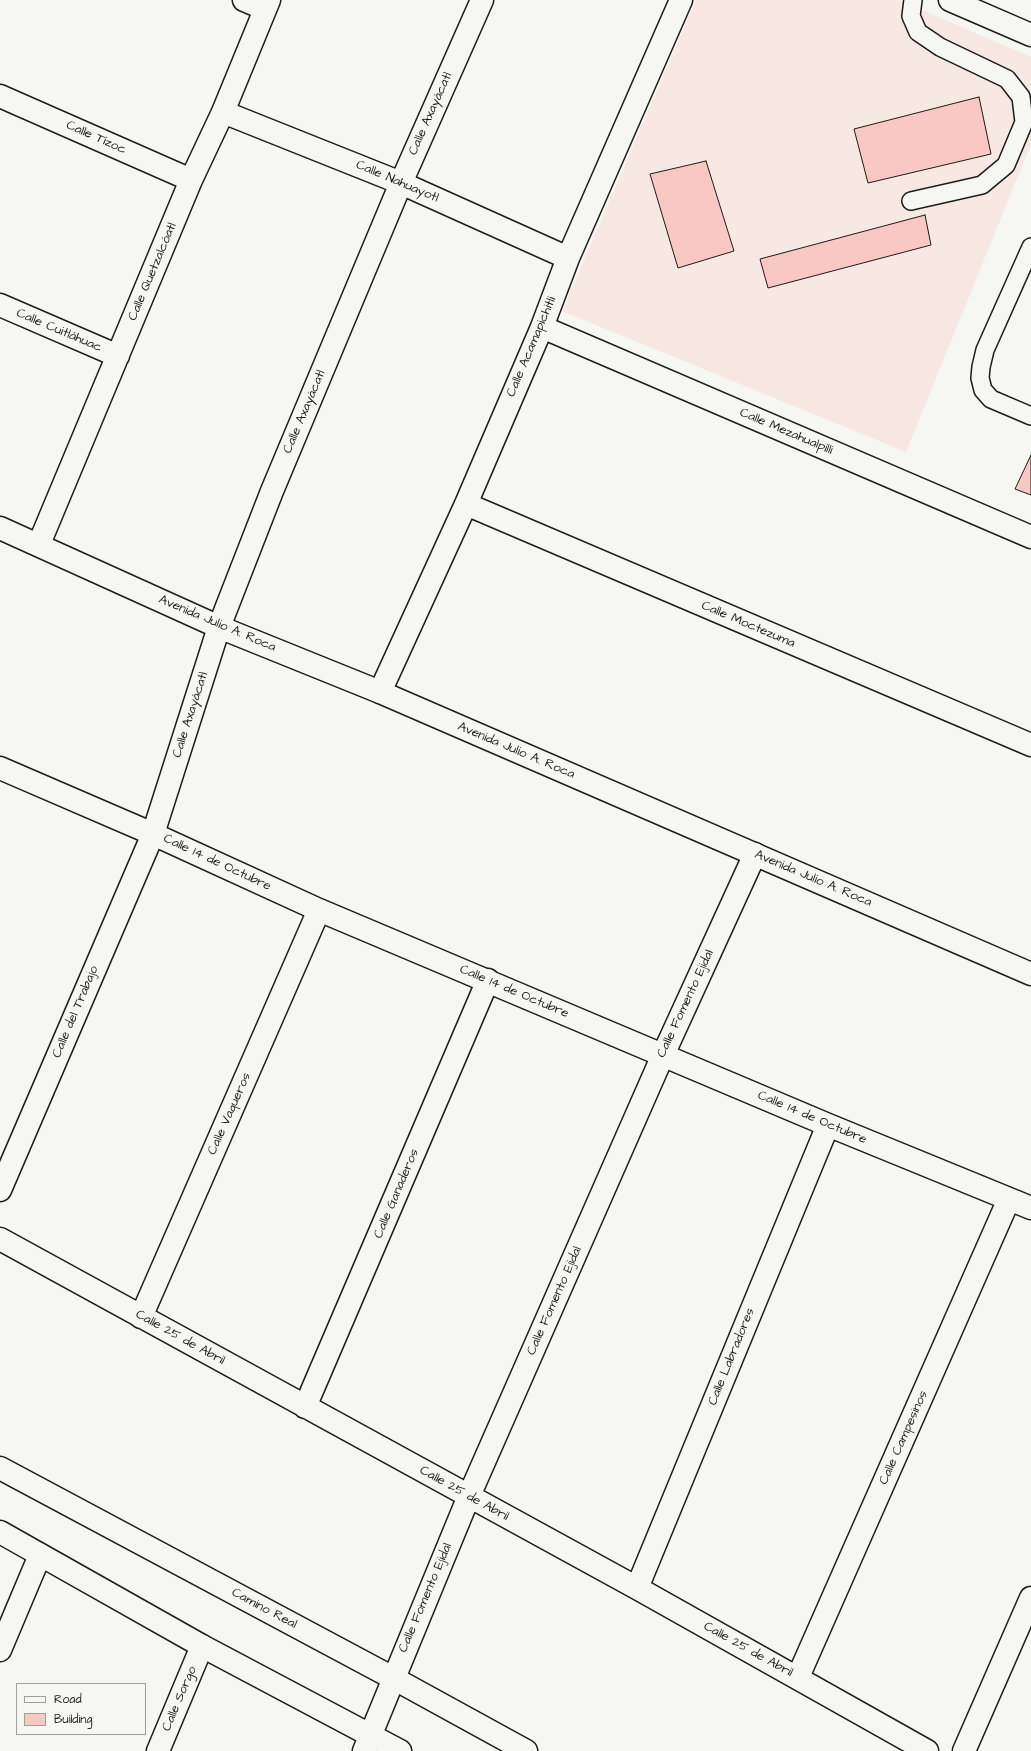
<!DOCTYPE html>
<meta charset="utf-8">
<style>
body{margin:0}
#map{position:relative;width:1031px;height:1751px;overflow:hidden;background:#f6f6f2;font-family:"Architects Daughter",sans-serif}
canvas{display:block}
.legend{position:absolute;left:16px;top:1683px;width:130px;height:52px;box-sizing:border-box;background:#f6f6f2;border:1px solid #9f9f9c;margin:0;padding:5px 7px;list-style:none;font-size:12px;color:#1c1c1c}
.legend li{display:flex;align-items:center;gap:8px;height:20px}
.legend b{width:20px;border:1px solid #9f9f9c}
</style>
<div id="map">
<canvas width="1031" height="1751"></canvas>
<ul class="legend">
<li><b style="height:5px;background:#f6f6f2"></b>Road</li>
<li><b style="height:11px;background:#f9c8c2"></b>Building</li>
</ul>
</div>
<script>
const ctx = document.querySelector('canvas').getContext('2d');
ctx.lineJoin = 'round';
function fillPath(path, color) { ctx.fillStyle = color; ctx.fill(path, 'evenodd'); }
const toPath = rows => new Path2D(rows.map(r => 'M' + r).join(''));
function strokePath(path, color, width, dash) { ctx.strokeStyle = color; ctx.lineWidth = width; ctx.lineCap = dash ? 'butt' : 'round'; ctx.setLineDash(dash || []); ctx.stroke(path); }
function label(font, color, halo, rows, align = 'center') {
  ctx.font = font + ' "Architects Daughter",sans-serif'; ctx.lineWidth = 4; ctx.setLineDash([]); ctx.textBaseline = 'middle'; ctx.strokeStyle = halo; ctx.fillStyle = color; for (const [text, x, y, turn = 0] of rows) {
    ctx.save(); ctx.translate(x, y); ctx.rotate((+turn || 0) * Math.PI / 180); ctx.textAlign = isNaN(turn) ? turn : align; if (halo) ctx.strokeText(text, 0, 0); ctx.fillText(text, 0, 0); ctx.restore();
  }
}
fillPath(toPath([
 [696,0,899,0,1031,57,1031,144,906,452,562,311]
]), '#f7e8e4');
const building = toPath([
 [979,97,991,154,868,183,854,129,979,97],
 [706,161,734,251,678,268,650,174,706,161],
 [925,215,931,245,768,288,760,259,925,215],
 [1031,455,1031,495,1015,489,1031,455]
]);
fillPath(building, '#f9c8c2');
strokePath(building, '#1c1c1c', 1);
const lane = toPath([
 [911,201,982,185,1006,165,1024,122,1021,97,1007,79,940,47,918,32,911,16,913,0],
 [1031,247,985,350,981,367,980,378,983,390,991,399,1031,416]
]);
const street = toPath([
 [244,0,265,9],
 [950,0,1031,35],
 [0,96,191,180],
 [223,112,401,183,568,258],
 [0,305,118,356],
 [542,327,1031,537],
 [466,504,1031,745],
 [39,544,191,180,223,112,269,0],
 [380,692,466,504,542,327,568,258,681,0],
 [0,768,153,834,319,910,828,1125,1031,1208],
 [0,1190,153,834,219,627,272,491,401,183,482,0],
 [0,1239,637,1588,927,1751],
 [141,1317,319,910],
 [305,1407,488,980],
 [637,1588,828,1125],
 [0,1650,40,1555],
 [798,1677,1009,1199],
 [158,1751,202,1646],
 [364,1751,469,1496,663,1055,755,854],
 [964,1751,1031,1598]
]);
const secondary = toPath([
 [0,528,219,627,380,692,1031,974],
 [0,1468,393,1678,526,1751],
 [0,1532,202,1646,400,1751]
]);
strokePath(lane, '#1c1c1c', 20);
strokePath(street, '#1c1c1c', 25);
strokePath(secondary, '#1c1c1c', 25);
strokePath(lane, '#f6f6f2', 17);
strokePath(street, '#f6f6f2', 22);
strokePath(secondary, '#f6f6f2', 22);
label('13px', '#1c1c1c', '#f6f6f2', [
 ["Calle Axayácatl",431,114,-66],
 ["Calle Tízoc",96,138,24],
 ["Calle Nahuayotl",397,182,23],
 ["Calle Quetzalcóatl",153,272,-67],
 ["Calle Cuitláhuac",59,331,23],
 ["Calle Acamapichitli",532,347,-67],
 ["Calle Axayácatl",305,412,-67],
 ["Calle Mezahualpilli",786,432,23],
 ["Avenida Julio A. Roca",217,624,23],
 ["Calle Moctezuma",748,625,23],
 ["Calle Axayácatl",191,715,-72],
 ["Avenida Julio A. Roca",516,751,23],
 ["Calle 14 de Octubre",217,863,25],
 ["Avenida Julio A. Roca",813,879,23],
 ["Calle 14 de Octubre",514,992,23],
 ["Calle Fomento Ejidal",686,1004,-65],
 ["Calle del Trabajo",76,1012,-67],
 ["Calle Vaqueros",230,1114,-66],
 ["Calle 14 de Octubre",812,1118,23],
 ["Calle Ganaderos",397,1194,-67],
 ["Calle Fomento Ejidal",555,1301,-66],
 ["Calle 25 de Abril",180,1338,29],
 ["Calle Labradores",732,1357,-68],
 ["Calle Campesinos",904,1438,-66],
 ["Calle 25 de Abril",464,1494,29],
 ["Calle Fomento Ejidal",426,1598,-67],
 ["Camino Real",264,1609,28],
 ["Calle 25 de Abril",748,1650,29],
 ["Calle Sorgo",180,1699,-67]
]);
</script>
